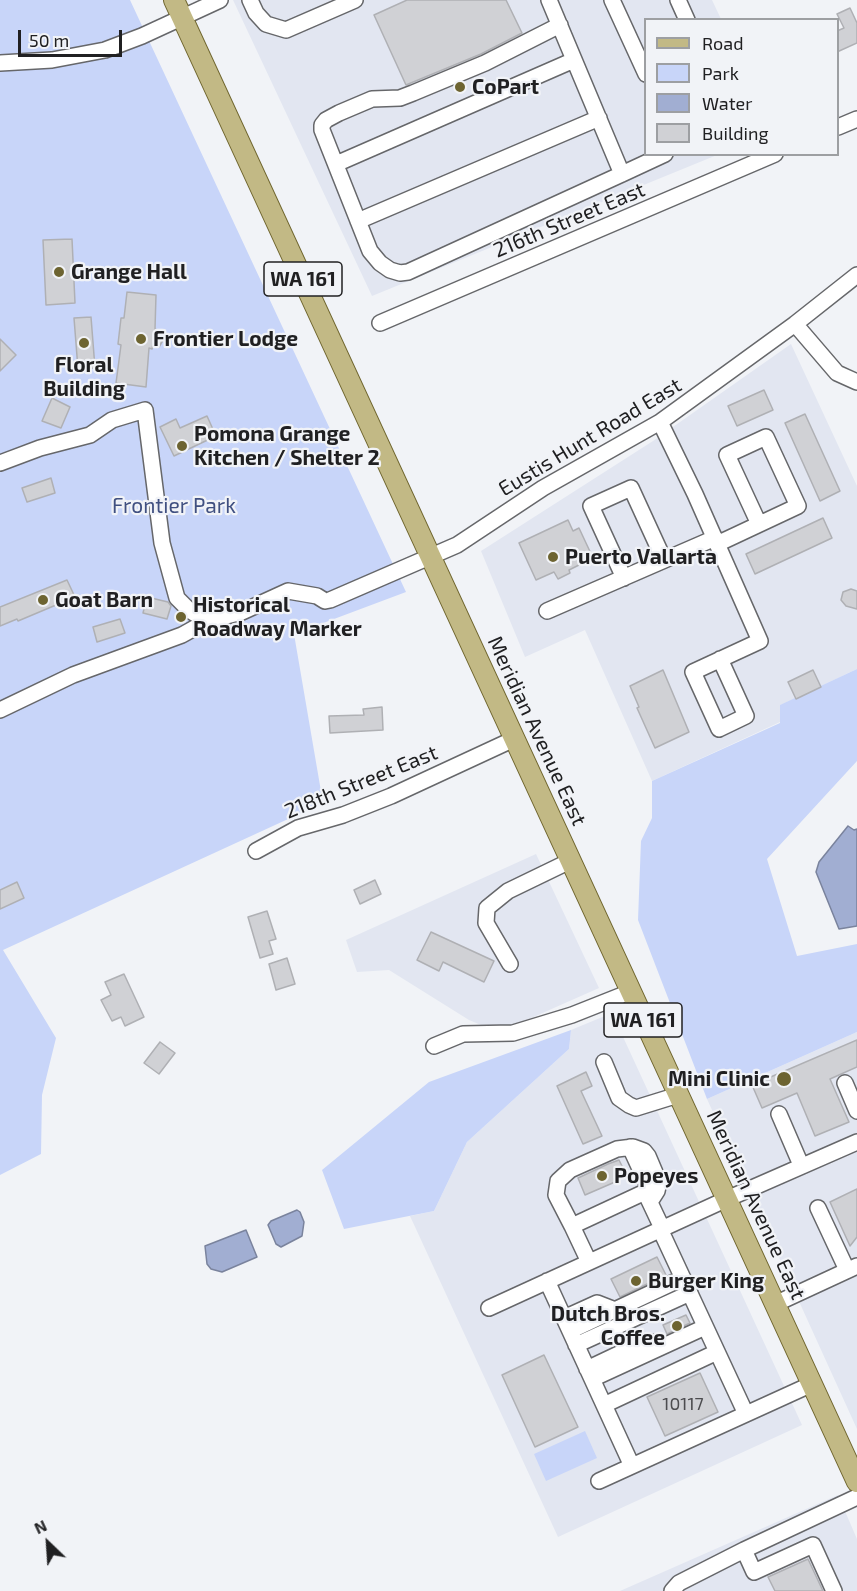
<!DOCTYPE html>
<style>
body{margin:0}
#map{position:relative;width:857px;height:1591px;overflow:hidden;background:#f1f3f7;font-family:"Exo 2",sans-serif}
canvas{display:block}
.legend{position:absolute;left:644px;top:18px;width:195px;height:138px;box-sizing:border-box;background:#f1f3f7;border:2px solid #9d9fa2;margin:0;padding:8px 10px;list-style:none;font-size:18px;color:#202022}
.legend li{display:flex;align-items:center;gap:12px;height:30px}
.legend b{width:30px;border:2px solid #9d9fa2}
.north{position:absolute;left:18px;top:1513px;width:60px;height:60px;-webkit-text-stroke:4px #f1f3f7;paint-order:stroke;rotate:335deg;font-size:16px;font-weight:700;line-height:24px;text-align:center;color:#202022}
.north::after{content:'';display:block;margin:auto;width:21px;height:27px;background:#202022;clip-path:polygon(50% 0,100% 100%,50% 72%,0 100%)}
.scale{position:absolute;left:18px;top:30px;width:104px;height:27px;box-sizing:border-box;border:3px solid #202022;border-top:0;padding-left:8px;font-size:18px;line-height:21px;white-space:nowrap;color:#202022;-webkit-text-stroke:4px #f1f3f7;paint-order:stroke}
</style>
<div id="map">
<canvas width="857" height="1591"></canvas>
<ul class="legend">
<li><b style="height:8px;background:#c2b985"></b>Road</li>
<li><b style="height:16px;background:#c8d5f9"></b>Park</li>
<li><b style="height:16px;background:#a1aed2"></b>Water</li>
<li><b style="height:16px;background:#d0d1d5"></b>Building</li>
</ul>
<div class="north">N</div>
<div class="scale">50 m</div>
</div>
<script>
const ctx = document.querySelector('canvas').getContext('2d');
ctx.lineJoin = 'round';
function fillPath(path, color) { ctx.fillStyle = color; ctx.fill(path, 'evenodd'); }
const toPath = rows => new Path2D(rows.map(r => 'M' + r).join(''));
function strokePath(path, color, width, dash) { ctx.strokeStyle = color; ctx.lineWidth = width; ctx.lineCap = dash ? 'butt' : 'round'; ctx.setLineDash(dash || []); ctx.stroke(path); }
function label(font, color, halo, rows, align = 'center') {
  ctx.font = font + ' "Exo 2",sans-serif'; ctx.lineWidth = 4.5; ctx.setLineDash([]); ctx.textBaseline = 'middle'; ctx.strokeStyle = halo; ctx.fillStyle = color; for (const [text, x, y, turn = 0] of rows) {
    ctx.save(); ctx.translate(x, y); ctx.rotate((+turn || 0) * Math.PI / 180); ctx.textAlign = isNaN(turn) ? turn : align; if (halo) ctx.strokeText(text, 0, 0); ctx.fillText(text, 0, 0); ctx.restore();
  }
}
fillPath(toPath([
 [233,0,712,0,721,19,646,20,646,154,717,155,372,296],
 [791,344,857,486,857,669,781,705,780,722,652,781,585,630,525,657,481,551,653,441],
 [536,854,599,988,529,1019,511,1025,494,1027,481,1025,469,1020,389,970,357,972,346,940],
 [612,1013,802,1425,558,1537,410,1216,434,1211,467,1142,569,1049,571,1030],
 [857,1032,857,1429,707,1099],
 [838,1495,857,1539,857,1591,620,1591]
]), '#e2e6f1');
fillPath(toPath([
 [0,0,130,0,406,592,294,634,323,803,3,950,56,1038,42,1095,41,1154,0,1175],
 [857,669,857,761,767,859,797,956,857,944,857,1032,707,1099,638,920,641,841,652,818,652,781,780,723,780,705],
 [571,1030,569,1049,467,1142,434,1211,344,1229,322,1170,429,1082],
 [585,1431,597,1458,546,1481,534,1454]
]), '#c8d5f9');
const water = toPath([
 [848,826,854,830,857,829,857,926,839,929,816,872,819,862,848,826],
 [297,1210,300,1212,304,1222,302,1236,281,1247,276,1244,268,1225,271,1221,297,1210],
 [246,1230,257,1257,222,1272,211,1269,207,1264,205,1246,246,1230]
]);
fillPath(water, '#a1aed2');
strokePath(water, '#7a839d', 1.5);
const building = toPath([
 [407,0,506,0,522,33,481,54,406,85,374,15,407,0],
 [850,8,857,23,857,43,837,52,837,31,844,28,837,14,850,8],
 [72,239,75,303,46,305,43,240,72,239],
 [127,292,156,295,155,329,166,335,159,347,153,344,152,349,149,348,146,387,116,383,121,345,118,344,121,318,124,318,127,292],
 [91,317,95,368,78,369,74,318,91,317],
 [0,339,16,355,0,371,0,339],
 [764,390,773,410,737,426,728,406,764,390],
 [52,398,70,407,61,428,42,421,52,398],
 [805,414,840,491,820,501,785,423,805,414],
 [207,416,216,436,174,456,160,427,176,419,180,428,207,416],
 [51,478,55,493,27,502,22,488,51,478],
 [823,518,832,538,755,574,746,554,823,518],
 [568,520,573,531,579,528,593,558,569,570,570,573,558,579,554,572,536,580,519,543,568,520],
 [67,580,75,597,18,621,17,619,0,626,0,607,67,580],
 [851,589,857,591,857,609,846,606,841,600,843,592,851,589],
 [147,597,168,602,171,606,167,619,143,613,147,597],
 [120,619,125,633,97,642,93,627,120,619],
 [663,670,689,732,655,748,637,708,639,707,630,686,663,670],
 [813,670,821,687,796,699,788,682,813,670],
 [382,707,383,730,330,733,329,716,364,715,363,709,382,707],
 [375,880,381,894,360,904,354,890,375,880],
 [17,882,24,898,0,909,0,890,17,882],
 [267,911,276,939,269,941,273,954,260,958,248,917,267,911],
 [431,932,494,961,484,982,443,962,439,971,417,960,431,932],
 [287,958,295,984,276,990,269,964,287,958],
 [124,974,144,1017,125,1026,121,1017,112,1021,101,1000,111,995,105,982,124,974],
 [857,1040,857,1067,830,1079,849,1122,815,1136,797,1093,762,1108,752,1085,857,1040],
 [160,1042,175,1053,159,1074,144,1063,160,1042],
 [586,1072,592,1086,581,1091,602,1136,583,1144,557,1086,586,1072],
 [619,1160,626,1174,614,1179,615,1182,585,1195,578,1178,608,1164,619,1160],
 [857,1189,857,1237,850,1246,830,1202,857,1189],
 [657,1257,666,1275,620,1297,611,1279,657,1257],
 [686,1315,690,1323,667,1334,663,1325,686,1315],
 [544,1355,578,1427,535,1447,502,1375,544,1355],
 [700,1373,718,1412,665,1436,647,1397,700,1373],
 [808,1559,823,1591,775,1591,768,1577,808,1559]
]);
fillPath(building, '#d0d1d5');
strokePath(building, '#afb0b4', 1.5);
const minor = toPath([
 [250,0,256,13,266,24,286,30,355,0],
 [549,0,622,174,665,154],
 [612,0,646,74],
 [678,0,687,20],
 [560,25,485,63,413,93,400,98,372,99,339,113,326,120,322,125,322,130,370,251,380,263,390,270,400,273,408,272,622,174],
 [0,63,52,60,105,50,142,36,220,0],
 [838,127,857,119],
 [336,164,574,60],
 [358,221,599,118],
 [380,323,775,154],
 [795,324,837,373,857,382],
 [660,422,695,494,760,641,693,672,719,729,746,716,720,659],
 [0,463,40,448,90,435,112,420,145,410,162,543,177,598,189,610,207,621],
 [717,544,798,506,766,437,727,455,759,524],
 [624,578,591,506,631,488,664,560],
 [547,611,715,538],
 [0,710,73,675,182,635,207,621,242,612,288,591,317,596,325,601,330,600,457,545,543,488,660,422,795,324,857,275],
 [256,851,298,828,343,815,391,796,514,739],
 [510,964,486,923,487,908,508,891,570,861],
 [434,1046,463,1034,513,1033,572,1015,630,992],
 [604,1062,619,1098,629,1105,636,1108,678,1095],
 [845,1083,857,1111],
 [779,1114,801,1165],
 [630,1147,648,1186,645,1192],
 [818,1208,847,1270],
 [572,1226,556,1195,558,1181,570,1170,617,1149,633,1147,644,1151,648,1156,659,1182,657,1191,650,1202],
 [660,1229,746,1414],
 [589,1262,572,1226,645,1192,662,1228],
 [547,1281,632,1466],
 [775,1304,857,1266],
 [489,1308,727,1199,857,1142],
 [564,1318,597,1303,615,1310],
 [570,1331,683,1278],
 [576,1345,690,1293],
 [587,1369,644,1342,651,1342,661,1347],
 [592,1379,705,1327],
 [604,1405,717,1352],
 [599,1481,812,1384],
 [744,1550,754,1572,813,1545,834,1591],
 [672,1591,679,1583,744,1550,857,1497]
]);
const major = toPath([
 [174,0,857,1482]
]);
strokePath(minor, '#66676a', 18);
strokePath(major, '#6f652e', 22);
strokePath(minor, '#fff', 15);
strokePath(major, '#c2b985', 20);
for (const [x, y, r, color] of [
 [460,87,6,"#6d6431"],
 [59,272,6,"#6d6431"],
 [141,339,6,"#6d6431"],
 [84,343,6,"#6d6431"],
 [182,446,6,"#6d6431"],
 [553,557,6,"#6d6431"],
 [43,600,6,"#6d6431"],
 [181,617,6,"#6d6431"],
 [784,1079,8,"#6d6431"],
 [602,1176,6,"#6d6431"],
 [636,1281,6,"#6d6431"],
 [677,1326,6,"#6d6431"]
]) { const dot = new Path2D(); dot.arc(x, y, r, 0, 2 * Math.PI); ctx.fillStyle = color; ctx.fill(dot); strokePath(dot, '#f1f3f7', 2); }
label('18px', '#4c4c4f', null, [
 ["10117",683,1404]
]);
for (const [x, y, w] of [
 [303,279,78],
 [643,1020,78]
]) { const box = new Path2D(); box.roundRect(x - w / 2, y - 17, w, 34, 4.5); ctx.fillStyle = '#f1f3f7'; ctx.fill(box); strokePath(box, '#202022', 1.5); }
label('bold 20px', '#202022', null, [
 ["WA 161",303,279],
 ["WA 161",643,1020]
]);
label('bold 21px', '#202022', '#f1f3f7', [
 ["CoPart",472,87],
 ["Grange Hall",71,272],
 ["Frontier Lodge",153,339],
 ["Floral",84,365,"center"],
 ["Building",84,389,"center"],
 ["Pomona Grange",194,434],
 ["Kitchen / Shelter 2",194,458],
 ["Puerto Vallarta",565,557],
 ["Goat Barn",55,600],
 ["Historical",193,605],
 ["Roadway Marker",193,629],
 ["Mini Clinic",770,1079,"right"],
 ["Popeyes",614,1176],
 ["Burger King",648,1281],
 ["Dutch Bros.",665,1314,"right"],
 ["Coffee",665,1338,"right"]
], 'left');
label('21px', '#202022', '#f1f3f7', [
 ["216th Street East",569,220,-23],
 ["Eustis Hunt Road East",590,437,-31],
 ["Meridian Avenue East",537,731,65],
 ["218th Street East",361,782,-22],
 ["Meridian Avenue East",756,1205,65]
]);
label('21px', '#405081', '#f1f3f7', [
 ["Frontier Park",174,506]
]);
</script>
